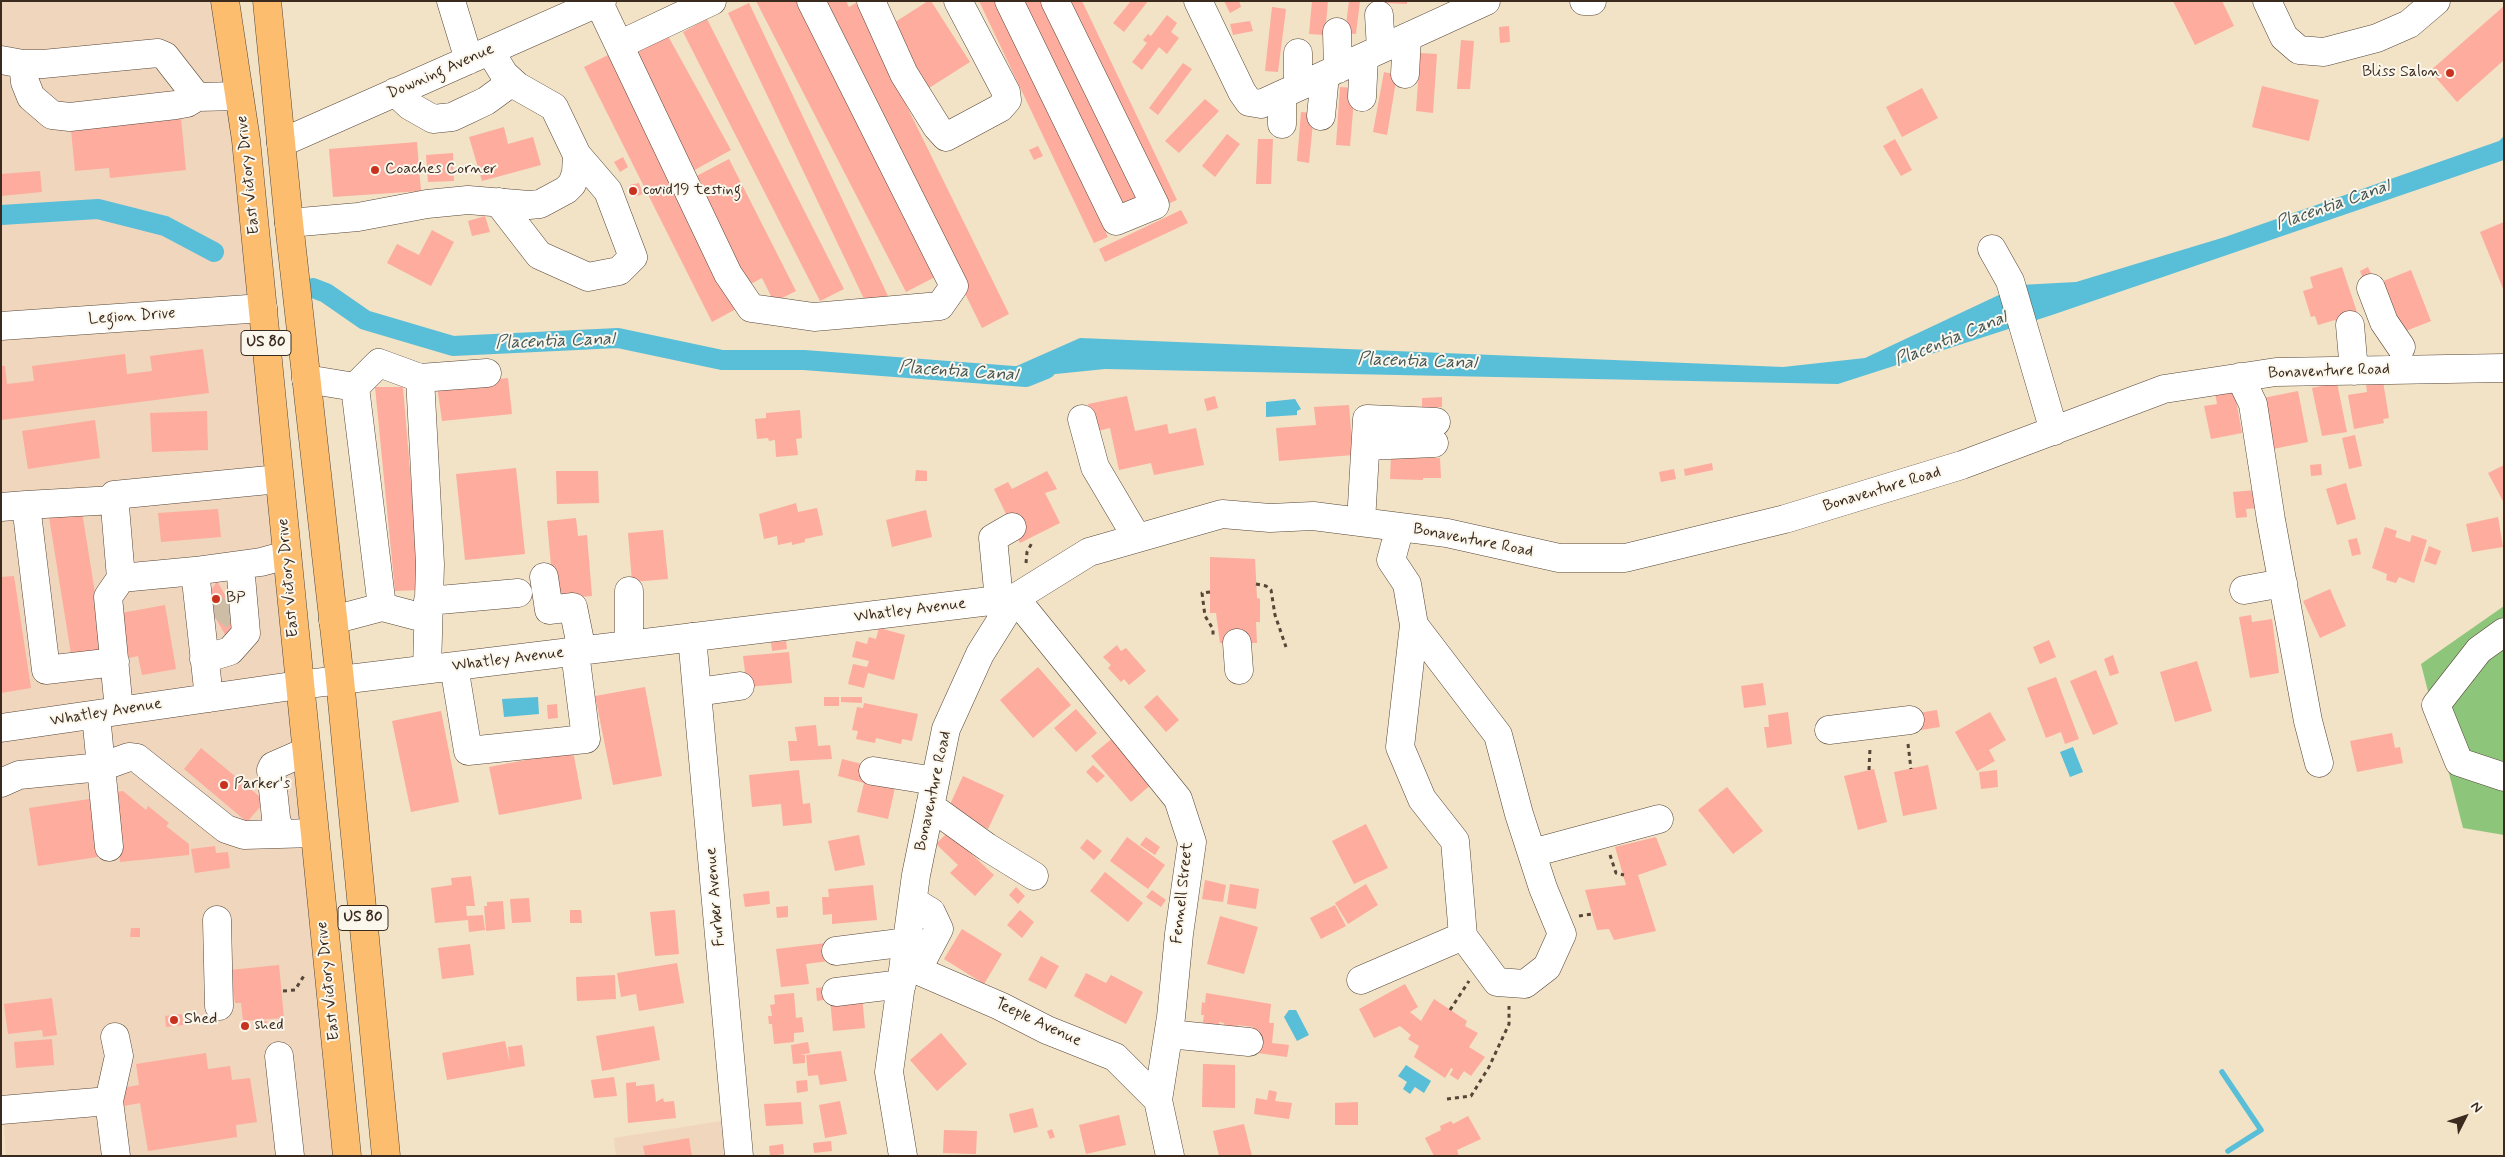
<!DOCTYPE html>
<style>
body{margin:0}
#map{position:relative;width:2505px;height:1157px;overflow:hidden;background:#f2e2c6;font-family:Mynerve,sans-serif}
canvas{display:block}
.frame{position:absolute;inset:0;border:2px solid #3b2a1e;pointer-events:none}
.north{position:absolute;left:2440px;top:1092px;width:50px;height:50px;-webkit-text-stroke:4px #fbf7ec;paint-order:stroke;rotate:49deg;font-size:14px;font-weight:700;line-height:20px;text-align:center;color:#3b2a1e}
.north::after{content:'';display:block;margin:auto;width:18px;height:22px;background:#3b2a1e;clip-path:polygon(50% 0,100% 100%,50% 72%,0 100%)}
</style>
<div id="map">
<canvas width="2505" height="1157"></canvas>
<div class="frame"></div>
<div class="north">N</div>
</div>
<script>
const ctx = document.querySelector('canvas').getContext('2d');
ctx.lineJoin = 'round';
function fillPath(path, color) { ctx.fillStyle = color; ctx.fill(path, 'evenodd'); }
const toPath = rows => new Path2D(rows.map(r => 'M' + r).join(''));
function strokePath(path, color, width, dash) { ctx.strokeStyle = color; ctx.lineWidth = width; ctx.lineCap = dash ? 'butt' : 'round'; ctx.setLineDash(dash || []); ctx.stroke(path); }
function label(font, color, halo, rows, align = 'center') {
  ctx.font = font + ' Mynerve,sans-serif'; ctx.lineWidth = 4; ctx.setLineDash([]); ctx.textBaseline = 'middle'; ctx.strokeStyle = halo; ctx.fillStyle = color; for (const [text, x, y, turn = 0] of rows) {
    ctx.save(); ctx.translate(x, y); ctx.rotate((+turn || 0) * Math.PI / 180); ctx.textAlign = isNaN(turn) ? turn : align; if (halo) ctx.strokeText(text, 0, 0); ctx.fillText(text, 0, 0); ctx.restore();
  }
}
fillPath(toPath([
 [1,1,224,1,341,1156,6,1156,1,1079],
 [721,1121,725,1156,616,1156,614,1138]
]), '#f0d6bc');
fillPath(toPath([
 [2504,606,2504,835,2463,828,2421,664]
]), '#8dc67a');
fillPath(toPath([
 [2504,136,2504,160,2052,315,1838,384,1105,369,1026,377,804,360,1012,368,1080,338,1783,367,1865,358,2020,285,2076,282,2225,237,2499,141],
 [1295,399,1301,409,1297,411,1297,415,1266,417,1266,402],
 [538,697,539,714,504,717,502,699],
 [2073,747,2083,772,2070,777,2060,752],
 [1289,1010,1296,1010,1309,1035,1297,1041,1284,1017],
 [1406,1065,1431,1081,1424,1093,1415,1087,1410,1094,1403,1089,1407,1082,1398,1076]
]), '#59bed7');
strokePath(toPath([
 [2222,1072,2261,1130,2228,1151]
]), '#59bed7', 5.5);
strokePath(toPath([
 [1,215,98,209,165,226,214,252],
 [313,288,326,293,365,320,453,346,618,338,722,360,804,360,1026,377,1046,369]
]), '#59bed7', 20);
fillPath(toPath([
 [756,1,798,1,939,275,906,292],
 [821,1,846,1,849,7,856,3,1009,314,982,328],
 [928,1,931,1,970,62,929,88,889,26],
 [979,1,996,1,1108,237,1094,243],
 [1019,1,1042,1,1138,202,1118,211],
 [1066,1,1082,1,1177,200,1163,206],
 [1131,1,1148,1,1124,32,1113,23],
 [1224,1,1239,1,1241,7,1230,13],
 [1312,1,1328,1,1325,35,1309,34],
 [1349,1,1360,1,1356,34,1345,33],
 [1386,1,1407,1,1407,4,1386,3],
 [2173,1,2222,1,2234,26,2195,45],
 [749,3,889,298,866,303,728,13],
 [2504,6,2504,60,2457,102,2430,71],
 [1272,7,1286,9,1278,72,1265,71],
 [1167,15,1177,23,1171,32,1179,38,1167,54,1159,47,1142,70,1132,62,1147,43,1143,40,1148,34,1151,36],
 [707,19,844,289,820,301,683,32],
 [1250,21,1253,31,1233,35,1230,24],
 [1509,26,1510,42,1500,43,1499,27],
 [668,36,731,150,691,172,628,58],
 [1461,40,1474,41,1470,89,1457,89],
 [1420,53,1437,54,1433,113,1416,111],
 [608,55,736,309,712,322,584,67],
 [1183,63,1192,69,1158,115,1149,108],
 [1384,72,1397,75,1387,135,1373,132],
 [2262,86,2319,100,2309,141,2252,127],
 [1340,87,1355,88,1350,146,1336,145],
 [1922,88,1938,118,1902,137,1886,107],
 [1205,99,1219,111,1179,153,1165,141],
 [1301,112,1314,113,1309,163,1297,161],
 [181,119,186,170,110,178,109,168,75,171,71,130],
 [504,127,508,144,533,137,541,165,482,181,469,137],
 [1227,134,1240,144,1215,177,1202,166],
 [1258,139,1273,139,1271,184,1256,184],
 [1895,139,1912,170,1901,176,1883,146],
 [417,142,421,191,333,197,329,149],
 [1038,146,1043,156,1034,160,1029,150],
 [453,153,454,181,428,182,426,155],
 [623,157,628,167,620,172,614,162],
 [729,159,796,291,774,302,762,278,743,288,689,180],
 [40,171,42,192,1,196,1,174],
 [639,183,643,194,634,197,630,185],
 [1181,210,1188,223,1105,262,1099,249],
 [485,216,490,232,472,236,468,221],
 [2504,222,2504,291,2480,232],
 [432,230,454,242,431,286,387,263,397,244,419,255],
 [2342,267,2360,321,2338,328,2335,320,2318,325,2315,316,2311,317,2303,291,2313,288,2310,277],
 [2368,267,2374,280,2365,284,2360,271],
 [2411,270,2431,321,2401,333,2381,282],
 [203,349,209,393,1,420,1,366,5,366,7,384,34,381,32,366,125,354,127,374,152,371,150,356],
 [508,378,512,414,442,421,437,386],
 [2383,381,2389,418,2383,419,2384,423,2354,429,2348,395,2367,392,2366,384],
 [2337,383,2347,432,2322,436,2312,388],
 [375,387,403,387,420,590,395,591],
 [2234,389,2242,433,2211,439,2204,406,2217,404,2215,392],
 [2298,391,2308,442,2273,449,2263,398],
 [1127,396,1135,431,1167,424,1169,434,1196,428,1204,465,1154,475,1151,463,1119,470,1110,428,1094,432,1088,404],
 [1215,396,1218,408,1207,411,1204,399],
 [1442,397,1442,407,1422,408,1422,398],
 [1349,405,1353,455,1279,461,1276,428,1316,425,1314,407],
 [800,410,802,438,796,439,798,455,776,457,775,440,769,441,768,438,757,439,755,419,766,418,766,413],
 [207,411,208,450,152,452,150,413],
 [95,420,100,458,28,469,22,431],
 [2355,435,2362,466,2349,469,2342,438],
 [1391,456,1440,458,1441,478,1423,478,1423,480,1390,479],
 [1712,463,1713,470,1685,476,1684,469],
 [2321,464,2322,475,2311,476,2310,465],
 [2504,465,2504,503,2488,473],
 [516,468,525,554,465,560,456,474],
 [1674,469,1676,479,1661,482,1659,472],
 [916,470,927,471,927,481,915,481],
 [556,471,598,471,599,503,557,504],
 [1047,471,1057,489,1045,493,1060,523,1020,543,994,489,1008,482,1012,489],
 [2346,483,2356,519,2337,525,2326,489],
 [2256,490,2258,508,2246,509,2247,517,2236,518,2233,492],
 [796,503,798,512,817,508,823,535,805,539,805,542,792,545,792,542,778,545,777,536,764,539,759,514],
 [218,509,221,537,161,542,158,513],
 [926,510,932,537,892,547,886,520],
 [82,512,105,655,72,660,49,517],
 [2498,517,2503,547,2472,552,2466,524],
 [576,518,578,536,587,535,592,596,554,599,547,521],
 [2385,527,2397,531,2395,537,2410,542,2412,535,2427,540,2414,583,2399,577,2396,583,2386,580,2387,574,2372,568],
 [663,530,668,579,632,582,628,533],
 [2357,538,2361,554,2352,556,2348,540],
 [2429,546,2441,551,2436,565,2424,561],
 [1210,557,1255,559,1257,598,1260,599,1260,622,1256,622,1257,643,1220,643,1216,613,1210,613],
 [14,576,31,688,1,693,1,577],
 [217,581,241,623,230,643,205,600],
 [2330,589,2346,626,2320,638,2303,601],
 [165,605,176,669,142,675,138,656,129,658,121,613],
 [2251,615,2252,622,2272,619,2279,673,2250,678,2239,617],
 [879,628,905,635,894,680,868,673,864,688,848,684,853,664,867,667,869,661,852,657,856,641,867,644,869,637,876,639],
 [2049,640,2056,657,2040,664,2033,647],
 [786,641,787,649,772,651,771,642],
 [1117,645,1121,651,1126,648,1146,671,1129,685,1124,679,1121,682,1108,668,1111,665,1103,657],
 [789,652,792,683,747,687,743,656],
 [2113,655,2119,673,2110,676,2104,659],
 [2197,661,2212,711,2175,722,2160,672],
 [1038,667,1071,705,1033,738,1000,700],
 [2096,670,2118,724,2093,735,2070,681],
 [2056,677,2079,739,2065,744,2061,732,2046,738,2027,688],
 [1763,683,1766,705,1744,708,1741,686],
 [645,687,662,776,613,785,595,696],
 [1157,695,1179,720,1166,732,1144,707],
 [824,697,839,697,839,706,824,706],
 [841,697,862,697,862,703,841,702],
 [864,703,918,714,912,741,902,739,901,744,876,738,875,743,856,739,858,731,852,730,857,707,863,708],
 [557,704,558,718,548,719,547,705],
 [1076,709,1097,733,1076,752,1054,728],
 [1937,710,1940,727,1921,730,1918,713],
 [441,711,459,802,411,812,392,721],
 [1788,712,1792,744,1767,748,1764,727,1769,727,1768,715],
 [1990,712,2006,740,1989,750,1995,761,1977,771,1955,732],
 [816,725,818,746,830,745,832,759,790,761,788,741,797,741,795,727],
 [2392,733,2395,748,2400,747,2403,763,2357,772,2350,741],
 [1114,737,1154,782,1131,802,1091,756],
 [201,748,265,801,247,822,184,769],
 [573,751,582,799,499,815,489,767],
 [842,759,870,766,896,783,888,819,857,812,864,783,838,776],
 [1093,765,1105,776,1097,783,1086,772],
 [1928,765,1937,809,1903,816,1894,772],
 [1874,769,1887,822,1858,830,1844,776],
 [799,770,803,804,810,803,812,823,783,826,781,804,752,807,749,775],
 [1997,770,1998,787,1981,789,1979,772],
 [963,776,1004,795,988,829,947,811],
 [1727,787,1763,831,1733,854,1698,810],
 [123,791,146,810,148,806,169,823,166,826,189,844,189,855,120,862,112,792],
 [96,798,104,856,38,866,29,808],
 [1366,824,1388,868,1354,884,1332,841],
 [948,832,994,875,975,896,950,873,958,865,936,844],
 [859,835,865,865,835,871,828,841],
 [1127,837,1165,865,1148,889,1110,861],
 [1146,837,1160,847,1155,855,1140,845],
 [1656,837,1667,865,1638,875,1656,931,1614,940,1609,929,1597,930,1585,890,1626,885,1615,847],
 [1087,839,1102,851,1094,860,1080,848],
 [215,846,216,853,228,852,230,868,195,873,191,849],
 [1105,872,1143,903,1128,922,1090,891],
 [471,876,475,906,466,906,467,916,483,915,485,930,469,932,468,920,435,923,431,888,452,885,451,878],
 [1205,880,1226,885,1223,902,1202,899],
 [1230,884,1259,889,1256,909,1227,904],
 [1366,884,1378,905,1348,924,1335,903],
 [873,885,877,920,832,924,832,914,823,915,822,897,829,897,828,889],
 [1016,887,1025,896,1018,904,1009,895],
 [1152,890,1166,900,1161,907,1146,897],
 [769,891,770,904,745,907,743,894],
 [529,898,531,922,512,923,510,899],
 [503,901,505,929,486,931,484,906,487,906,487,902],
 [1335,905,1346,926,1321,939,1310,918],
 [788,906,788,917,777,918,776,907],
 [570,910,581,910,582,923,570,923],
 [675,910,679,954,655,956,650,912],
 [1020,910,1034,922,1022,938,1007,925],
 [1220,916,1258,927,1244,974,1207,964],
 [131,928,140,928,140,937,130,937],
 [962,929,1002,954,984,984,944,959],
 [835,942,837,960,806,964,809,984,781,987,776,949],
 [470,944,474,975,442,979,438,948],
 [1041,956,1059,966,1046,989,1028,980],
 [677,963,684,1003,639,1011,636,994,621,997,617,973],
 [279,965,284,1018,243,1021,241,1003,235,1003,230,970],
 [1086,973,1106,983,1111,975,1143,992,1126,1024,1074,996],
 [615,975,616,999,577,1001,576,977],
 [1405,984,1418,1007,1410,1012,1421,1021,1434,999,1467,1021,1465,1026,1478,1033,1469,1047,1485,1057,1471,1076,1464,1071,1458,1080,1450,1075,1453,1069,1451,1068,1445,1078,1414,1057,1419,1046,1408,1039,1411,1035,1400,1026,1374,1038,1359,1009],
 [835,986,862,996,865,1028,833,1031,830,999,817,1001,816,988],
 [794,993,796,1018,802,1017,804,1032,794,1033,794,1042,774,1044,772,1024,769,1024,768,1016,772,1016,770,1005,775,1004,774,995],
 [1206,993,1271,1004,1269,1023,1274,1023,1272,1043,1289,1045,1287,1057,1250,1052,1253,1027,1238,1025,1237,1033,1223,1031,1224,1023,1219,1022,1218,1031,1202,1028,1204,1015,1201,1015,1202,1002,1205,1003],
 [52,998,57,1035,43,1037,42,1030,8,1034,4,1004],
 [182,1014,183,1025,166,1027,165,1016],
 [267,1021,268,1027,258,1027,257,1022],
 [249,1022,250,1028,240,1029,239,1024],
 [654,1026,660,1060,602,1071,596,1036],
 [941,1033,967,1064,937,1091,910,1060],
 [52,1039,54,1065,16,1068,14,1042],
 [505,1041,510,1063,508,1047,522,1045,525,1066,447,1080,442,1053],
 [808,1042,810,1053,800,1055,805,1055,805,1063,793,1064,791,1045],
 [841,1051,847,1081,820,1085,818,1075,808,1076,806,1055],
 [206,1053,208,1069,230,1066,232,1080,250,1078,257,1122,236,1125,237,1137,148,1151,140,1103,124,1106,121,1088,139,1085,136,1064],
 [1203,1064,1235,1065,1235,1108,1202,1107],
 [614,1077,617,1096,594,1098,591,1080],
 [807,1080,808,1091,797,1093,796,1081],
 [636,1082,636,1086,654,1084,656,1102,663,1098,664,1102,674,1101,676,1118,628,1123,626,1083],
 [1269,1090,1277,1092,1275,1101,1292,1103,1289,1119,1254,1114,1256,1098,1267,1100],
 [840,1101,847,1134,825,1138,819,1105],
 [801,1102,803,1124,766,1126,764,1104],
 [1358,1102,1358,1125,1335,1125,1335,1103],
 [1033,1108,1038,1127,1014,1133,1009,1114],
 [1119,1115,1126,1145,1086,1154,1079,1125],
 [1468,1116,1481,1139,1457,1150,1459,1156,1434,1156,1425,1138,1441,1130,1440,1126,1451,1121,1453,1124],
 [1244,1124,1252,1156,1219,1156,1213,1131],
 [1052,1129,1055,1137,1050,1139,1047,1131],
 [944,1130,977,1131,976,1154,943,1153],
 [689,1138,692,1156,645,1156,643,1146],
 [831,1141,832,1151,814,1153,813,1143],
 [783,1144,784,1154,770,1156,769,1146]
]), '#fdac9e');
strokePath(toPath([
 [216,619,229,603]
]), '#cdbda4', 28, [28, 14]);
const minor = toPath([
 [451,1,469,60],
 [871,1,904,74,937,127,946,137,1000,108,1007,100,1006,92,958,1],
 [1009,1,1116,221,1155,205,1055,1],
 [1198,1,1242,92,1249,102,1261,104,1486,1],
 [1584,1,1592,1],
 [2267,1,2284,37,2299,50,2324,52,2377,38,2409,24,2436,1],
 [599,3,619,45,712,1],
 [1379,15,1381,49],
 [1337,32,1338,69],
 [619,45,728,274,751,308,814,317,940,306,954,286,811,1],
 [1298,53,1298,87],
 [1,60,23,64,43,64,158,53,165,56,197,97],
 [23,64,25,82,31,97,52,115,70,117,176,105,187,103,197,97,239,96],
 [1405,74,1407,37],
 [395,92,410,106,433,119,452,117,467,110,486,101,512,82],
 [1282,95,1282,124],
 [1362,97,1364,57],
 [1321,116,1325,75],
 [281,143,602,1],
 [498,202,539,255,588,277,619,271,633,257,608,191,577,155],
 [289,223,358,217,427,204,468,200,529,205,540,204,566,190,572,184,576,173,577,155,554,107,517,86,504,74,490,51],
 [1992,249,2010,281,2054,431],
 [2371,288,2384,322,2401,347],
 [2350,325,2354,371],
 [1,326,263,308],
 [2240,377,2253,404,2271,520,2308,721,2319,763],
 [420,378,430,564,427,669],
 [306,379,355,387,382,607,428,619],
 [355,387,379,363,420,378,487,373],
 [1082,419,1095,467,1137,538],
 [1366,446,1434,443],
 [26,505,114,500],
 [1,507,26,505,46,670,115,662],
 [1361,522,1367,419,1436,422],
 [1400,527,1391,560,1407,584,1414,625,1498,735,1519,814,1543,888,1562,934,1547,967,1525,984,1497,982,1463,936,1455,841,1422,799,1400,747,1414,625],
 [544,577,549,610,573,607,582,651],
 [121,578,195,571],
 [2244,590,2283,583],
 [1015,598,1178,799,1192,842,1179,934,1171,1017,1158,1100,1170,1156],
 [999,600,993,538,1012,527],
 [428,601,518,593],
 [333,620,382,607],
 [2504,632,2479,650,2436,705,2459,762,2504,777],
 [692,637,739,1156],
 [1237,643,1239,670],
 [629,645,629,591],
 [204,659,230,651,246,633,240,565],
 [454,666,468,751,586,739,575,652],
 [697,692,740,686],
 [209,698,195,571,261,562,287,555],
 [119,710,108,597,121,578,114,495,279,479],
 [1,728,299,685,1015,598],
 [1829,730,1910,720],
 [873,771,935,781],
 [1,783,19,775,101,767,96,715],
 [930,806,987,847,1034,876],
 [280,833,276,818,271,770,273,766,305,752],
 [109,847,101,767,129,757,137,758,226,829,244,835,314,833],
 [1532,853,1659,819],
 [217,920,219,1006],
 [836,951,908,942],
 [906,954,922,961,939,929,931,912,913,901],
 [905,965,1000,1006,1047,1030,1115,1057,1158,1100],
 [1361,980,1463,936],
 [836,992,902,984],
 [1169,1034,1249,1042],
 [279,1056,290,1156],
 [109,1101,119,1056,115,1037],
 [1,1110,109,1101,116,1156],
 [903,1156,889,1072,916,875,946,729,980,654,1015,598,1089,552,1222,514,1270,518,1313,516,1447,533,1559,558,1625,558,1785,519,1962,465,2164,389,2276,372,2504,368]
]);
const major = toPath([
 [225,1,246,140,347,1156],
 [267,1,289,223,340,680,386,1156]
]);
strokePath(minor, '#564637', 29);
strokePath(major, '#564637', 29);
strokePath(toPath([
 [1026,563,1027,552,1033,541],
 [1256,584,1266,586,1271,590,1275,615,1286,647],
 [1210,592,1202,593,1205,616,1213,629,1213,638],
 [1908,744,1911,769],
 [1869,770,1870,748],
 [1610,855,1616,873,1624,875],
 [1579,916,1592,914],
 [283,991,295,990,305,974],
 [1450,1010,1469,981],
 [1447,1099,1471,1096,1489,1067,1509,1024,1509,1006]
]), '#564637', 3, [4, 4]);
strokePath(minor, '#fff', 28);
strokePath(major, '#fcbd6f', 28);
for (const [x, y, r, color] of [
 [2450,73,5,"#c8321e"],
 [375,170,5,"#c8321e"],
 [633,191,5,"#c8321e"],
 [216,599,5,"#c8321e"],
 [224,785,5,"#c8321e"],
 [174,1020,5,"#c8321e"],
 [245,1026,5,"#c8321e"]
]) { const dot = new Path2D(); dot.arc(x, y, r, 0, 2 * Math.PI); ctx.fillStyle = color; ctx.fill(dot); strokePath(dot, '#fbf7ec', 2); }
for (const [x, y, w] of [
 [266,343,50],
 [363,918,50]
]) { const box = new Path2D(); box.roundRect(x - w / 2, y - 12.5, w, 25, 4); ctx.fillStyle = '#fbf7ec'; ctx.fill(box); strokePath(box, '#3b2a1e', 1); }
label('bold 15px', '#3b2a1e', null, [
 ["US 80",266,343],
 ["US 80",363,918]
]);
label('16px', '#3b2a1e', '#fbf7ec', [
 ["Downing Avenue",441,72,-24],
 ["East Victory Drive",249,175,-96],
 ["Legion Drive",132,317,-4],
 ["Bonaventure Road",2329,372,-2],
 ["Bonaventure Road",1882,490,-17],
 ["Bonaventure Road",1473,541,11],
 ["East Victory Drive",289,578,-95],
 ["Whatley Avenue",910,611,-7],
 ["Whatley Avenue",508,660,-7],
 ["Whatley Avenue",106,713,-9],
 ["Bonaventure Road",934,791,-78],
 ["Fennell Street",1183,893,-84],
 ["Furber Avenue",716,897,-95],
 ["East Victory Drive",329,981,-96],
 ["Teeple Avenue",1038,1023,25]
]);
label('16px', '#3b2a1e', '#fbf7ec', [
 ["Bliss Salon",2440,73,"right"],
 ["Coaches Corner",385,170],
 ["covid19 testing",643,191],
 ["BP",226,599],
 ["Parker's",234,785],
 ["Shed",184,1020],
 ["shed",255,1026]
], 'left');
label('italic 18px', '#445656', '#fbf7ec', [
 ["Placentia Canal",2333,206,-19],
 ["Placentia Canal",1951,340,-22],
 ["Placentia Canal",555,342,-2],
 ["Placentia Canal",1417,362,2],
 ["Placentia Canal",958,372,4]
]);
</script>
